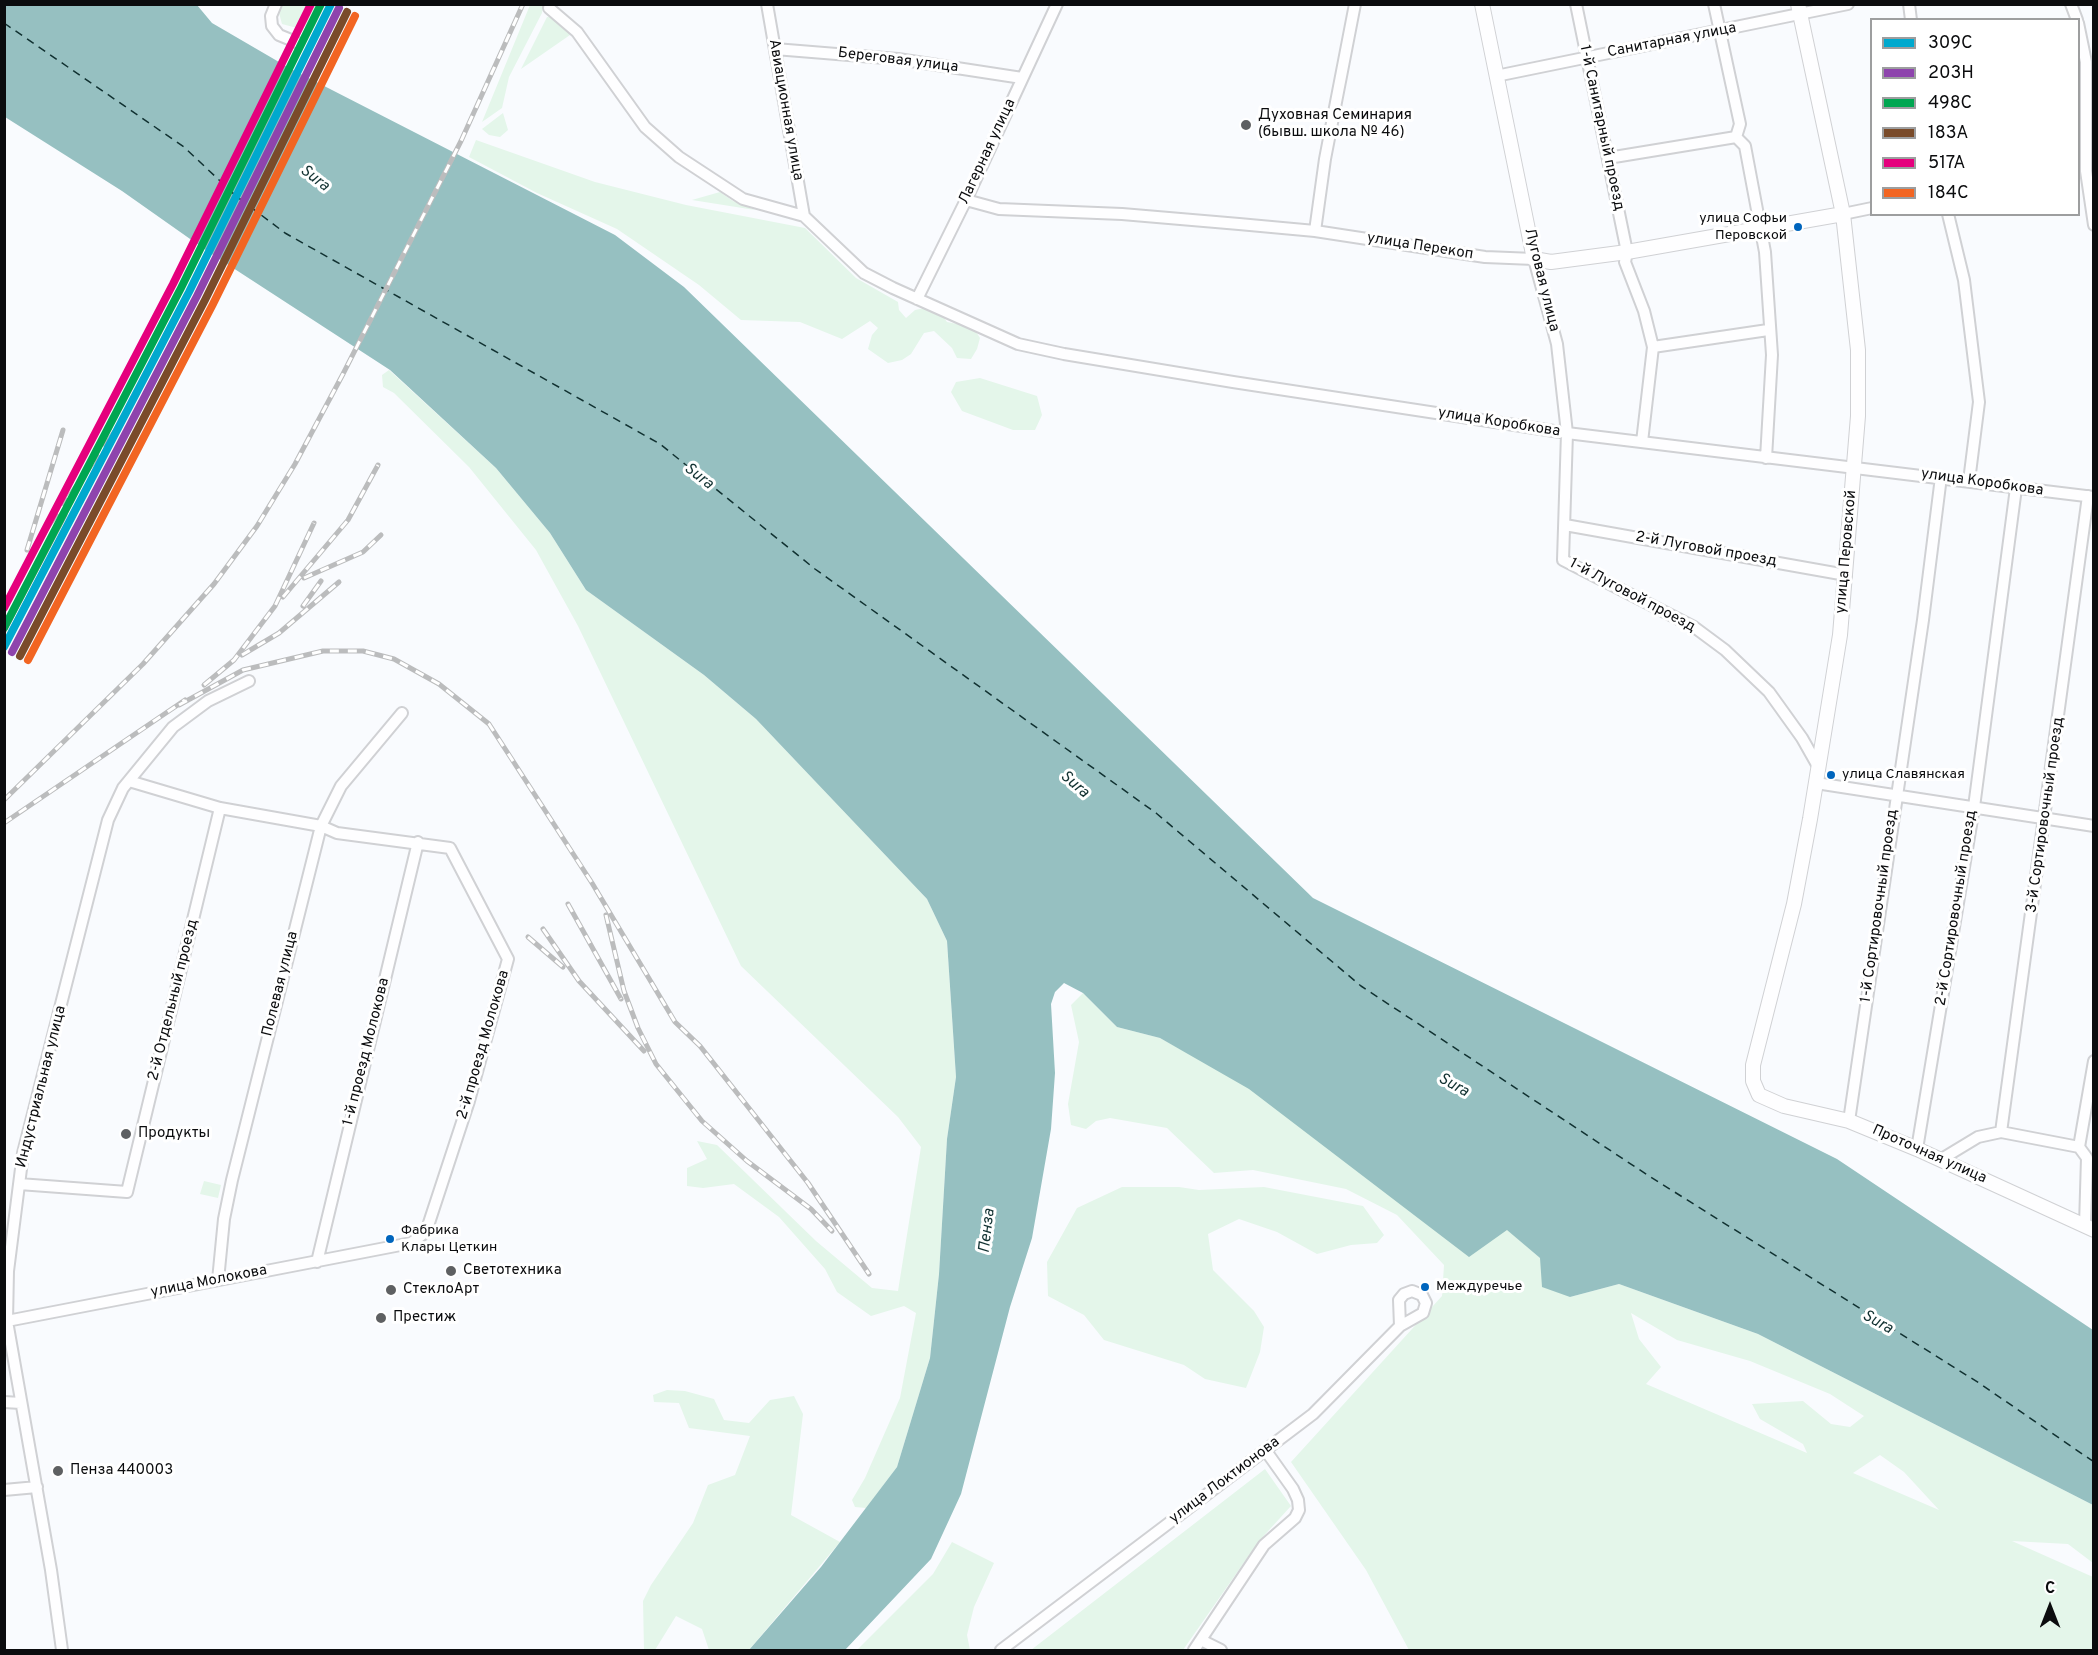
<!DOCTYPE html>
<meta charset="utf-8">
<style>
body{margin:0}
#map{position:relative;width:2098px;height:1655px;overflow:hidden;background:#f9fbfe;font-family:Overpass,sans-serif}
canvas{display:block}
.frame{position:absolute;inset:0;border:6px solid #0b0c0e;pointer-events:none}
.legend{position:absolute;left:1870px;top:18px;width:210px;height:198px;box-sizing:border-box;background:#fff;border:2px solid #9d9e9f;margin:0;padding:8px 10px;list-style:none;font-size:18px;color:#0b0c0e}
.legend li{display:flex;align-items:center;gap:12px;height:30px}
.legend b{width:30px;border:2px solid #9d9e9f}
.north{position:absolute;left:2020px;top:1577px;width:60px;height:60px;-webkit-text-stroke:4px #fff;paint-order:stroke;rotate:0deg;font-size:16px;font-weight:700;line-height:24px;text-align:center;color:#0b0c0e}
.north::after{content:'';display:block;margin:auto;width:21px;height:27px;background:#0b0c0e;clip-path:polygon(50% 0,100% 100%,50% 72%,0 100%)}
</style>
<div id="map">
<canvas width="2098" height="1655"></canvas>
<div class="frame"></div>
<ul class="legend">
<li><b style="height:8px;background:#00a9ce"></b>309С</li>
<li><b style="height:8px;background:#8e44ad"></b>203Н</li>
<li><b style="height:8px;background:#00a651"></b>498С</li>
<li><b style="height:8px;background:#7a4b2a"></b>183А</li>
<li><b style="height:8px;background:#e5007d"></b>517А</li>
<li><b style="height:8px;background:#f26522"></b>184С</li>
</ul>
<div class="north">С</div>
</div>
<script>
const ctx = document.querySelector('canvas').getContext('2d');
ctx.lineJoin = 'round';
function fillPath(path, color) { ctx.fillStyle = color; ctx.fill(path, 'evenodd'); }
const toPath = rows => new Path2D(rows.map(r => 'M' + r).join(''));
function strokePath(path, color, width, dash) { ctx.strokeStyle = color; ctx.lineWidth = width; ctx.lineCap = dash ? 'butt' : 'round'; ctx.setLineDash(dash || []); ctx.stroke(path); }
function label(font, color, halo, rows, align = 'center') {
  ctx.font = font + ' Overpass,sans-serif'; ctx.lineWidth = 6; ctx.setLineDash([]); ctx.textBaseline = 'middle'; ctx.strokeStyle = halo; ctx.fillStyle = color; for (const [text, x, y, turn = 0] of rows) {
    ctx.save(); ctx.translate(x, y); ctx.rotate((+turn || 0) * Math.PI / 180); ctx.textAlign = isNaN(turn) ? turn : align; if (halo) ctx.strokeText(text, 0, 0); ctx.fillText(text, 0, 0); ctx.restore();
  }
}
fillPath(toPath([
 [283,5,320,5,309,36,305,30,306,16,297,28,282,24,279,13],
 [530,5,543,5,542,13,509,77,502,108,482,122],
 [554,16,568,28,570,35,521,69,547,17],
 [503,113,508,130,500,137,489,135,482,129],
 [476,140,595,182,686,205,805,228,856,278,898,302,899,310,906,318,915,310,925,308,940,312,947,322,973,327,980,338,977,349,971,359,957,358,952,348,934,331,924,333,911,354,902,360,888,363,868,349,872,335,878,328,870,321,842,339,800,322,741,320,699,285,617,229,537,193,469,157],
 [720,192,733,201,755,210,692,200],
 [389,370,496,468,550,533,586,590,704,675,756,719,927,899,947,941,956,1077,947,1139,939,1274,930,1358,897,1467,866,1508,855,1507,852,1500,865,1478,900,1398,916,1313,904,1306,871,1316,837,1292,825,1269,779,1217,734,1184,703,1188,687,1186,687,1168,707,1159,697,1141,717,1145,816,1241,872,1288,898,1291,921,1147,898,1117,741,966,578,626,536,550,469,467,394,393,383,387,382,375],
 [980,378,1037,396,1042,415,1035,430,1013,430,962,411,951,392,956,382],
 [1083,993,1117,1027,1160,1038,1507,1229,1540,1258,1570,1297,1619,1284,1758,1334,2093,1505,2093,1563,2068,1544,2012,1541,2093,1577,2093,1650,1409,1650,1366,1570,1291,1462,1442,1296,1444,1265,1397,1215,1346,1189,1253,1170,1214,1173,1167,1128,1110,1118,1096,1121,1086,1129,1071,1125,1068,1104,1079,1042,1071,1005],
 [1631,1313,1677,1340,1750,1361,1830,1394,1864,1416,1850,1427,1831,1424,1803,1401,1752,1404,1760,1419,1803,1444,1807,1453,1646,1384,1661,1367,1639,1339],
 [1880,1455,1904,1472,1939,1510,1853,1473],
 [204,1181,221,1185,218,1198,200,1194],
 [1122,1187,1179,1187,1199,1190,1264,1187,1363,1206,1384,1235,1377,1243,1351,1245,1317,1254,1277,1232,1239,1219,1208,1234,1213,1270,1254,1311,1264,1327,1260,1352,1246,1388,1205,1379,1184,1365,1104,1340,1084,1315,1048,1296,1047,1262,1077,1208],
 [667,1390,685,1391,714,1399,724,1420,749,1423,770,1400,794,1396,803,1414,791,1515,840,1542,749,1650,709,1650,702,1629,676,1616,655,1650,644,1650,643,1601,651,1585,693,1523,708,1485,735,1475,750,1436,689,1428,679,1403,654,1402,653,1395],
 [1265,1469,1291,1506,1259,1541,1183,1650,1031,1650],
 [952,1542,994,1563,974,1607,967,1635,970,1650,857,1650,933,1574]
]), '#e4f6ea');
fillPath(toPath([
 [4,5,197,5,212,23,291,69,615,235,684,287,1313,898,1837,1159,2093,1330,2093,1505,1758,1334,1619,1284,1570,1297,1542,1287,1540,1258,1507,1230,1469,1257,1249,1089,1160,1038,1117,1027,1083,993,1064,983,1055,992,1051,1004,1055,1073,1051,1129,1032,1238,1010,1307,961,1494,931,1559,845,1650,749,1650,821,1567,897,1467,930,1358,939,1274,947,1139,956,1077,947,941,927,899,756,719,704,675,586,590,550,533,496,468,390,370,210,253,122,191,5,117]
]), '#96c0c1');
strokePath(toPath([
 [4,23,184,147,236,196,285,233,660,444,815,569,1156,813,1361,986,1649,1176,1979,1383,2094,1462]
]), '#113131', 1.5, [8, 6]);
const minor = toPath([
 [276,4,271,16,272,26,279,35,296,42],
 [767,4,804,216],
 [1576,4,1627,252,1625,262,1644,311,1653,347,1642,442],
 [1714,4,1740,124,1736,137,1745,146,1765,252,1772,355,1766,458],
 [1909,4,1911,20],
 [2071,4,2077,20],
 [549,8,577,32,645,127,679,157,743,199,804,216,864,273,893,288,1018,344,1064,354,1233,382,1567,433,2094,497],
 [2078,23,2086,62,2086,171,2094,225],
 [775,49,898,59,1022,78],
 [1496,76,1848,4],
 [1608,158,1736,137],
 [966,200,999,209,1122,214,1239,224,1315,231,1485,257,1534,259,1557,344,1567,433,1563,560,1694,627,1725,650,1769,692,1802,738,1819,768],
 [1843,214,1872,208],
 [1948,214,1964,280,1979,402,1969,481],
 [1315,231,1325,159,1355,4],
 [917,299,966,200,1057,4],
 [1653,347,1768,330],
 [1565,525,1846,575],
 [1816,783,2094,826],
 [1849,1121,1923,620,1941,477],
 [2001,1132,2088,496],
 [2079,1147,2094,1061],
 [1917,1149,1974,807,2016,488],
 [1940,1160,1978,1137,2001,1132,2079,1147,2087,1158,2085,1225],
 [19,1184,127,1192,220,808],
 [317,1262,418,842],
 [218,1280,224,1219,232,1180,321,826,341,786,402,713],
 [7,1321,411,1243,426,1232,469,1101,508,959,450,848,337,833,321,826,220,808,129,781],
 [4,1402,21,1403],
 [4,1490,37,1487],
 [1201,1640,1221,1650],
 [62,1650,51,1570,7,1321,8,1271,23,1153,108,820,123,788,173,727,208,701,249,681],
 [1001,1650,1313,1414,1400,1326,1423,1313,1426,1303,1422,1295,1412,1291,1404,1294,1399,1300,1400,1326],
 [1194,1650,1264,1545,1295,1518,1299,1510,1298,1500,1293,1489,1266,1451]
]);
const major = toPath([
 [1482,4,1534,259,1551,262,1627,252,1843,214],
 [1798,4,1843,214,1858,350,1858,416,1840,635,1810,819,1794,904,1753,1065,1753,1081,1759,1095,1784,1106,1849,1121,1917,1149,2094,1230]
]);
strokePath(minor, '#d0d1d4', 14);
strokePath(major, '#d0d1d4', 16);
strokePath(minor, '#fefeff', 10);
strokePath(major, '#fefeff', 14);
const rail = toPath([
 [27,550,63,430],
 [304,578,363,552,381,535],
 [283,597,348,520,378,465],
 [303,606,321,581],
 [4,607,47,528,125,417],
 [4,631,65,515],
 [242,655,279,633,339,582],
 [204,685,234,660,275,606,314,523],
 [179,705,243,670,323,651,363,651,394,659,439,684,489,724,592,883,675,1022,700,1046,808,1183,869,1274],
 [4,800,143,664,214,584,257,526,295,464,343,374,461,141,523,4],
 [4,823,185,700],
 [568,904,621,999],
 [606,915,624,991,638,1028,656,1064,702,1121,747,1161,811,1209,832,1231],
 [543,929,579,981,644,1051],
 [528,937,563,967]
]);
strokePath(rail, '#bbbcbd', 5);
strokePath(rail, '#fff', 3, [9]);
strokePath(toPath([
 [4,647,189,292,331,4]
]), '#00a9ce', 8);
strokePath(toPath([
 [12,652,197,296,339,8]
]), '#8e44ad', 8);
strokePath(toPath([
 [4,628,181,288,321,4]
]), '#00a651', 8);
strokePath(toPath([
 [20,656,205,300,347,12]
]), '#7a4b2a', 8);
strokePath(toPath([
 [4,608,173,284,311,4]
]), '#e5007d', 8);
strokePath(toPath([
 [28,660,213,304,355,16]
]), '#f26522', 8);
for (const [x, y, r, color] of [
 [1246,125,6,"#5e6062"],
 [1798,227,5,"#0065bd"],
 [1831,775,5,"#0065bd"],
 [126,1134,6,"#5e6062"],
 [390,1239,5,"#0065bd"],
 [451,1271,6,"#5e6062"],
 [1425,1287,5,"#0065bd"],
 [391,1290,6,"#5e6062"],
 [381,1318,6,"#5e6062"],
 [58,1471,6,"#5e6062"]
]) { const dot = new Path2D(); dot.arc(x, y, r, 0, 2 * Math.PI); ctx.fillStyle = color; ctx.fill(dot); strokePath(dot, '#fff', 2); }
label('14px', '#0b0c0e', '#fff', [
 ["улица Софьи",1787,219,"right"],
 ["Перовской",1787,236,"right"],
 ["улица Славянская",1842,775],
 ["Фабрика",401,1231],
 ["Клары Цеткин",401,1248],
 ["Междуречье",1436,1287]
], 'left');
label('15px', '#0b0c0e', '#fff', [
 ["Санитарная улица",1672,41,-11],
 ["Береговая улица",898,61,7],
 ["Авиационная улица",785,110,80],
 ["1-й Санитарный проезд",1601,128,78],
 ["Лагерная улица",988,152,-65],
 ["улица Перекоп",1420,247,9],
 ["Луговая улица",1541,280,76],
 ["улица Коробкова",1499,423,9],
 ["улица Коробкова",1982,483,8],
 ["2-й Луговой проезд",1706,550,10],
 ["улица Перовской",1847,552,-85],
 ["1-й Луговой проезд",1632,596,28],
 ["3-й Сортировочный проезд",2046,815,-82],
 ["1-й Сортировочный проезд",1880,906,-82],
 ["2-й Сортировочный проезд",1957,908,-81],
 ["Полевая улица",281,984,-76],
 ["2-й Отдельный проезд",174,1000,-76],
 ["2-й проезд Молокова",484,1045,-74],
 ["1-й проезд Молокова",367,1052,-76],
 ["Индустриальная улица",42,1087,-76],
 ["Проточная улица",1929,1155,24],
 ["улица Молокова",209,1282,-11],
 ["улица Локтионова",1225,1481,-37]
]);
label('15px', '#0b0c0e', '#fff', [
 ["Духовная Семинария",1258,116],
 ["(бывш. школа № 46)",1258,133],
 ["Продукты",138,1134],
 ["Светотехника",463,1271],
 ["СтеклоАрт",403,1290],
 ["Престиж",393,1318],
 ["Пенза 440003",70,1471]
], 'left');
label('italic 16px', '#113131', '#fff', [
 ["Sura",314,179,38],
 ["Sura",698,477,38],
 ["Sura",1074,785,41],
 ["Sura",1453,1086,29],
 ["Пенза",988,1231,-83],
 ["Sura",1877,1323,29]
]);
</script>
